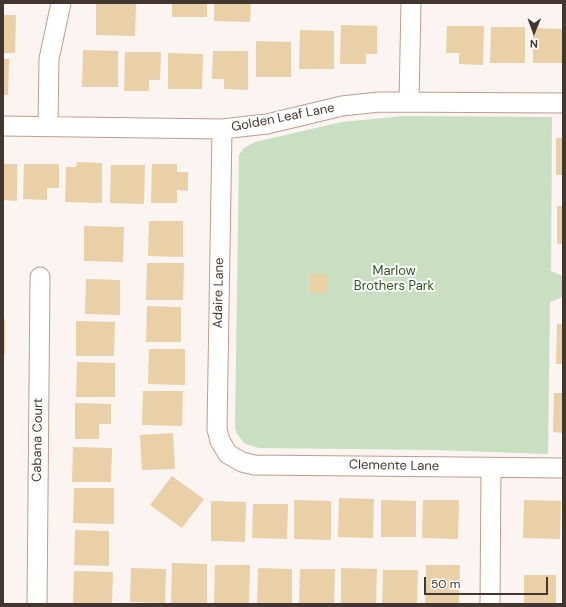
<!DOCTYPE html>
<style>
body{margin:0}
#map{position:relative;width:566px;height:607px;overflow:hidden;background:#fbf4f0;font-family:"DM Sans",sans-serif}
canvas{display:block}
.frame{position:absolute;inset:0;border:4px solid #43352f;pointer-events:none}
.north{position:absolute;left:514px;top:12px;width:40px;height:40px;-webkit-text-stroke:3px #fff;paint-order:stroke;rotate:181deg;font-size:11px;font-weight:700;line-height:16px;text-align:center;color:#43352f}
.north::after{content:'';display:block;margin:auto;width:14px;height:18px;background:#43352f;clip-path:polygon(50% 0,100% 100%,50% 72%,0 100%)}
.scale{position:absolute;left:424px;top:577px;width:124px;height:18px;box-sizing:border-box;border:2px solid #43352f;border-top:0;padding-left:5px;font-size:12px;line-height:14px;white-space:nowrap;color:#43352f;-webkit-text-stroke:3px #fff;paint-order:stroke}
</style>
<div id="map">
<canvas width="566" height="607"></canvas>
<div class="frame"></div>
<div class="north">N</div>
<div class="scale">50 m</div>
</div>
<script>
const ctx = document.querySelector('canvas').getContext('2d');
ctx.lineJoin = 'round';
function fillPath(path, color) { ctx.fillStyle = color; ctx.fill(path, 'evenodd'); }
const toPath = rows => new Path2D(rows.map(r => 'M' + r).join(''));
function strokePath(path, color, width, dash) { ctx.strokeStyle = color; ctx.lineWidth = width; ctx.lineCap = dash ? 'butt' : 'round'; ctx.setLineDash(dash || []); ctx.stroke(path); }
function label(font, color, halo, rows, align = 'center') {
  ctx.font = font + ' "DM Sans",sans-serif'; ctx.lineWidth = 4; ctx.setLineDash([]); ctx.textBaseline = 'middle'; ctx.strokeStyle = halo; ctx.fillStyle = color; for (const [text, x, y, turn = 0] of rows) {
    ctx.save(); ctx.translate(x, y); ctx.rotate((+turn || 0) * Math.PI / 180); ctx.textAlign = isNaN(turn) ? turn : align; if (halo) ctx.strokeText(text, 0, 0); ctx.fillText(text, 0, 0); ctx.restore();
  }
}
fillPath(toPath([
 [404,116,552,117,551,271,563,276,563,297,550,302,548,454,435,450,259,448,245,444,237,434,235,427,239,155,244,148,255,142,342,122]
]), '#c8dfc1');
fillPath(toPath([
 [96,3,136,3,135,36,96,35],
 [172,3,207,3,207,17,172,17],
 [214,3,251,3,250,22,214,21],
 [3,15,16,15,15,53,3,53],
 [341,25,377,26,377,54,366,54,366,64,340,64],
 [447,26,484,26,483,65,459,64,459,53,446,53],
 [491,27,525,27,525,63,490,63],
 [533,28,563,29,563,63,533,63],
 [300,30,334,31,334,69,299,69],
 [256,41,291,42,291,77,256,77],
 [83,50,118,51,118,87,82,87],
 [213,51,248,51,248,90,224,89,224,79,212,79],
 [125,52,161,52,160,80,149,80,149,91,124,91],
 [168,53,203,54,202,89,168,89],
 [3,59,9,59,8,95,3,95],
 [556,138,563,138,563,175,556,175],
 [77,162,102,163,102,203,65,202,66,167,76,167],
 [3,164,17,164,17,201,3,200],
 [24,164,59,164,59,188,47,188,47,200,23,199],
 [152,164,177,164,177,172,188,172,188,191,177,190,177,203,151,203],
 [111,165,145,165,144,204,110,203],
 [557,206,563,206,563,244,557,244],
 [149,221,183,221,183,257,148,256],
 [84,226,124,227,123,262,84,261],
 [147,263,184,263,183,300,146,300],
 [310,274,328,274,328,293,310,293],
 [86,279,120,280,120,315,85,314],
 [147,306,181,307,181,342,146,342],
 [3,319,5,319,5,355,3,355],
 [76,321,115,322,114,356,76,356],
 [557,324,563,324,563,364,556,364],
 [149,349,185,349,185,385,148,384],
 [77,362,115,363,115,397,76,397],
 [143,391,183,391,182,426,142,425],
 [554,393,563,393,563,433,553,432],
 [75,403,111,404,111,424,99,424,99,439,75,439],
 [173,433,175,469,142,470,140,435],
 [73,447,112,448,111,482,72,482],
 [172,476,204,499,182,528,150,505],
 [74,488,114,488,114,524,73,523],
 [339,498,374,499,373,538,338,537],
 [294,500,331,501,331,540,294,539],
 [381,500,416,501,416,537,381,537],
 [423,500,459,500,458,539,422,538],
 [524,500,561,501,560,539,523,538],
 [211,501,246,502,245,542,211,541],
 [253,504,288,504,287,539,252,538],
 [75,530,109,531,109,566,74,565],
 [172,563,207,564,207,604,171,604],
 [215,565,250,565,249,604,214,604],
 [426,565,460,565,459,604,425,604],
 [131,568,166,569,165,603,130,602],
 [258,568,292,569,292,604,257,604],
 [341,568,377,569,376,604,341,604],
 [300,569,335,569,334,604,299,604],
 [383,570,418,570,417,604,382,604],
 [74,571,113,572,112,604,73,604],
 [524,575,556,575,556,604,524,604]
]), '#ead0a6');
const minor = toPath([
 [409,101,411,3],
 [3,126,222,129,267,124,342,106,379,102,563,103],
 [48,127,49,59,61,3],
 [222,129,217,429,220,441,228,454,242,462,254,465,563,468],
 [37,604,40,277],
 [490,604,491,468]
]);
strokePath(minor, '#bf9d8e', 21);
strokePath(minor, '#fff', 19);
label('13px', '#43352f', '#fff', [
 ["Golden Leaf Lane",283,118,-11],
 ["Adaire Lane",219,293,-89],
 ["Cabana Court",38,440,-89],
 ["Clemente Lane",394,466,1]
]);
label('13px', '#2f5520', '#fff', [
 ["Marlow",394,272],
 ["Brothers Park",394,287]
]);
</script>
